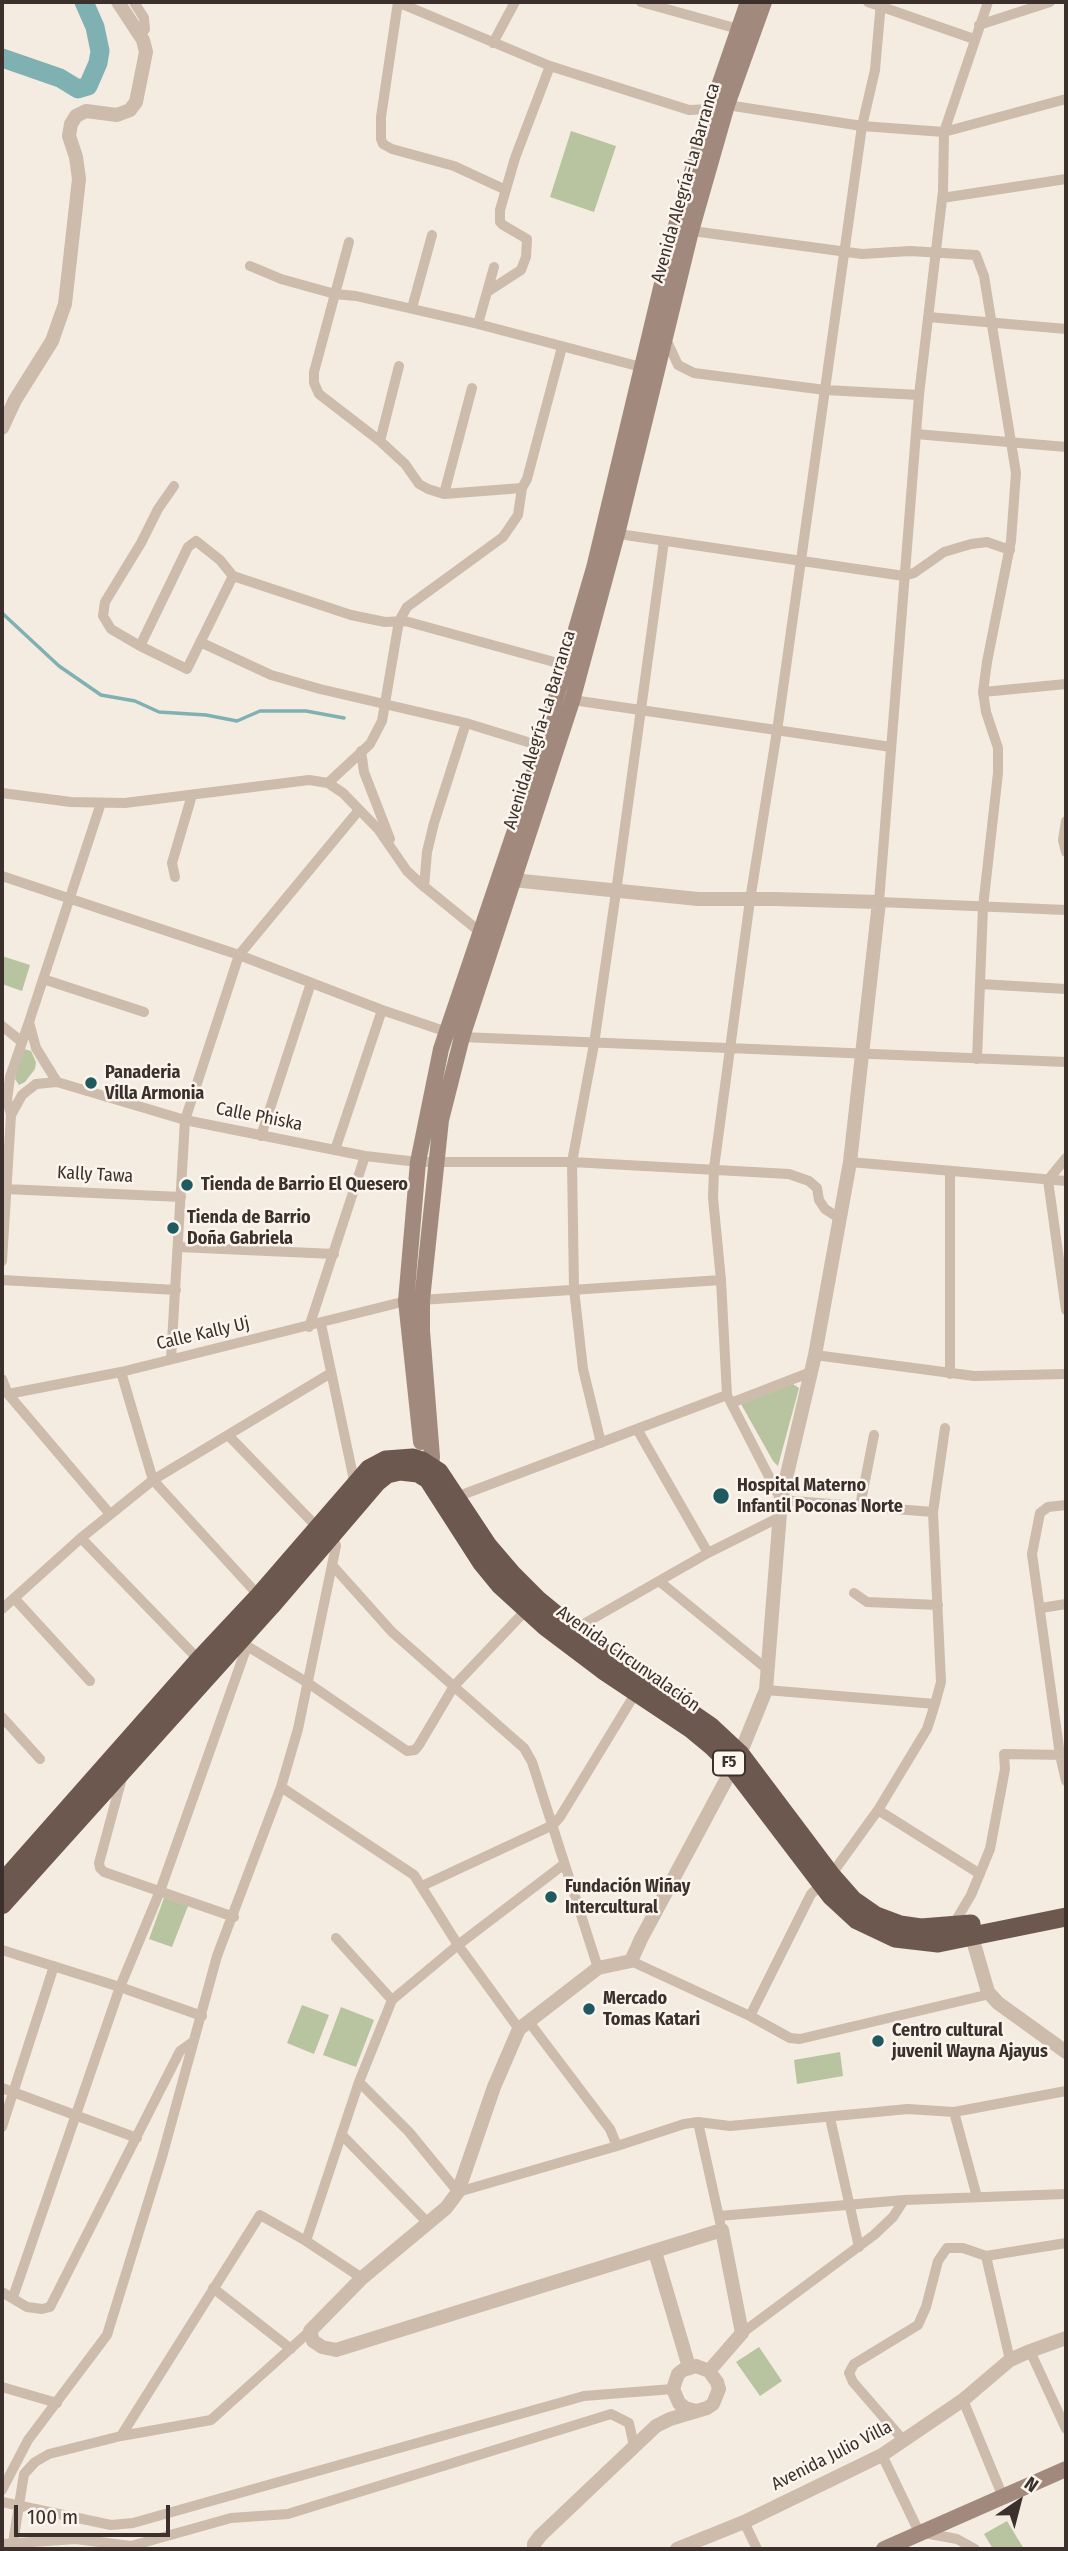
<!DOCTYPE html>
<meta charset="utf-8">
<style>
body{margin:0}
#map{position:relative;width:1068px;height:2551px;overflow:hidden;background:#f4ebe1;font-family:"Fira Sans Condensed",sans-serif}
canvas{display:block}
.frame{position:absolute;inset:0;border:4px solid #3b302b;pointer-events:none}
.north{position:absolute;left:984px;top:2467px;width:70px;height:70px;-webkit-text-stroke:5px #fbf5ee;paint-order:stroke;rotate:35deg;font-size:19px;font-weight:700;line-height:28px;text-align:center;color:#3b302b}
.north::after{content:'';display:block;margin:auto;width:24px;height:32px;background:#3b302b;clip-path:polygon(50% 0,100% 100%,50% 72%,0 100%)}
.scale{position:absolute;left:14px;top:2505px;width:156px;height:32px;box-sizing:border-box;border:4px solid #3b302b;border-top:0;padding-left:9px;font-size:21px;line-height:24px;white-space:nowrap;color:#3b302b;-webkit-text-stroke:5px #fbf5ee;paint-order:stroke}
</style>
<div id="map">
<canvas width="1068" height="2551"></canvas>
<div class="frame"></div>
<div class="north">N</div>
<div class="scale">100 m</div>
</div>
<script>
const ctx = document.querySelector('canvas').getContext('2d');
ctx.lineJoin = 'round';
function fillPath(path, color) { ctx.fillStyle = color; ctx.fill(path, 'evenodd'); }
const toPath = rows => new Path2D(rows.map(r => 'M' + r).join(''));
function strokePath(path, color, width, dash) { ctx.strokeStyle = color; ctx.lineWidth = width; ctx.lineCap = dash ? 'butt' : 'round'; ctx.setLineDash(dash || []); ctx.stroke(path); }
function label(font, color, halo, rows, align = 'center') {
  ctx.font = font + ' "Fira Sans Condensed",sans-serif'; ctx.lineWidth = 5; ctx.setLineDash([]); ctx.textBaseline = 'middle'; ctx.strokeStyle = halo; ctx.fillStyle = color; for (const [text, x, y, turn = 0] of rows) {
    ctx.save(); ctx.translate(x, y); ctx.rotate((+turn || 0) * Math.PI / 180); ctx.textAlign = isNaN(turn) ? turn : align; if (halo) ctx.strokeText(text, 0, 0); ctx.fillText(text, 0, 0); ctx.restore();
  }
}
fillPath(toPath([
 [571,131,616,146,594,212,550,197],
 [2,956,30,965,22,991,2,984],
 [21,1048,31,1051,36,1062,35,1069,25,1082,19,1085,15,1079],
 [793,1384,799,1388,778,1466,773,1461,741,1404],
 [164,1898,188,1906,172,1947,149,1939],
 [302,2005,329,2015,314,2054,287,2043],
 [341,2007,374,2020,356,2067,323,2055],
 [840,2052,843,2076,797,2084,794,2060],
 [759,2347,782,2381,760,2396,736,2362],
 [1007,2521,1024,2549,993,2549,984,2534]
]), '#b8c4a0');
strokePath(toPath([
 [2,613,59,666,101,695,135,701,159,712,206,715,237,721,260,711,306,711,344,718]
]), '#7fb0b2', 3.5);
strokePath(toPath([
 [2,58,60,78,78,89,88,86,98,63,100,51,95,27,84,2]
]), '#7fb0b2', 19);
strokePath(toPath([
 [134,2,144,18,145,29,140,36],
 [397,2,550,66,689,110,711,109,727,105,862,126,944,132,1066,99],
 [398,2,381,117,381,139,383,144,392,149,454,166,506,190],
 [641,2,742,30],
 [868,2,974,39],
 [881,2,875,70,862,126,777,731,750,900,714,1168,713,1198,721,1280,727,1395,781,1500,933,1512],
 [988,2,944,132,943,191,919,395,879,902,1066,910],
 [979,25,1050,2],
 [493,43,515,2],
 [942,198,1066,179],
 [685,230,862,254,910,251,976,255,984,276,1016,473,1011,541,987,662,983,692,986,712,998,748,998,773,983,907,977,1059],
 [349,242,314,372,314,383,319,394,380,441,405,464,419,484,428,489,444,494,522,488,527,479,562,347],
 [250,266,281,279,335,294,356,296,478,324,641,367],
 [487,292,521,270,526,257,527,239,503,225,500,222,500,210,515,158,550,66],
 [412,308,432,235],
 [928,317,1066,329],
 [478,324,494,267],
 [666,339,678,365,694,373,825,390,919,395],
 [916,434,1066,447],
 [380,441,399,366],
 [174,486,158,509,141,543,105,602,103,616,111,629,140,646,188,547,196,541,220,560,233,576,351,615,385,622,405,621,565,665],
 [444,494,472,388],
 [612,533,904,576,914,573,944,552,971,544,987,542,1010,550],
 [200,642,271,675,320,689,466,723,434,823,427,852,424,887],
 [140,646,187,669,233,576],
 [983,692,1066,684],
 [566,699,891,747],
 [466,723,547,748],
 [361,751,364,772,390,839],
 [328,783,370,744,382,721,399,621,407,607,503,537,518,515,522,488],
 [2,793,71,802,125,803,309,780,328,783,343,793,378,829,407,871,421,884,485,936],
 [1066,821,1063,840,1066,852],
 [2,876,239,955,382,1010,462,1037,1066,1062],
 [175,877,172,863,192,795],
 [43,979,144,1012],
 [980,984,1066,989],
 [2,1026,22,1042],
 [57,1082,36,1048,29,1022,101,803],
 [11,1115,22,1095,36,1084,57,1082,185,1120,365,1156,418,1162,572,1162,789,1174,809,1181,817,1188,819,1200,825,1209,839,1218],
 [261,1136,311,983],
 [335,1150,382,1010],
 [1066,1158,1048,1180,1066,1310],
 [850,1162,1066,1181],
 [950,1171,950,1374],
 [6,1189,181,1197],
 [179,1247,334,1254],
 [2,1261,11,1115,7,1100,10,1077,29,1022],
 [2,1280,176,1290],
 [321,1324,355,1485],
 [309,1327,365,1156],
 [815,1355,974,1376,1066,1374],
 [171,1359,185,1120,239,955,359,810],
 [121,1372,153,1480,259,1596],
 [2,1379,8,1394,110,1514],
 [8,1394,121,1372,406,1301,721,1280],
 [731,1403,811,1372],
 [228,1435,318,1528],
 [601,1443,583,1369,574,1289,572,1162,594,1044,616,892,664,541],
 [451,1499,727,1395],
 [1066,1505,1048,1507,1040,1513,1032,1554,1060,1755,1066,1781],
 [860,1506,874,1435],
 [81,1538,199,1660],
 [708,1553,780,1517],
 [332,1565,392,1632,524,1748,532,1762,598,1968],
 [659,1581,768,1670],
 [854,1593,867,1602,938,1605],
 [14,1598,90,1681],
 [1041,1608,1066,1604],
 [2,1609,81,1538,153,1480,331,1373],
 [573,1630,708,1553,637,1429],
 [242,1641,247,1646,308,1683,407,1751,415,1750,419,1745,454,1686,529,1607],
 [766,1690,935,1704],
 [2,1717,40,1759],
 [122,1778,99,1863,100,1868,104,1872,234,1917],
 [281,1787,414,1875,458,1945,519,2029],
 [878,1810,980,1874],
 [563,1865,458,1945,392,2000,359,2082,409,2132,458,2192,617,2146,684,2124,698,2122,730,2126,908,2109,954,2112,1066,2091],
 [422,1886,553,1825,560,1817,638,1689],
 [952,1927,971,1895,990,1849,1005,1769,1004,1754,1066,1755],
 [336,1938,392,2000],
 [2,1950,120,1987,202,2016],
 [631,1961,750,2016,790,2038,800,2039,990,1994],
 [750,2016,811,1894,831,1875,878,1810,927,1729,935,1704,941,1682,933,1512,945,1428],
 [529,2022,610,2129,617,2146],
 [359,2082,306,2241,362,2278],
 [2,2088,137,2138],
 [954,2112,977,2197],
 [830,2118,859,2247],
 [698,2122,720,2222],
 [2,2127,54,1966],
 [342,2135,428,2223],
 [719,2216,904,2200,1066,2194],
 [986,2256,1010,2360],
 [213,2288,291,2349],
 [2,2292,27,2307,42,2309,50,2307,180,2051,194,2041],
 [13,2297,120,1987,160,1891,247,1646],
 [742,2333,874,2235,893,2217,904,2200],
 [1030,2351,1066,2429],
 [2,2387,57,2403],
 [963,2400,1003,2497],
 [121,2436,260,2215,306,2241],
 [904,2441,853,2382,849,2373,854,2364,918,2325,926,2307,938,2261,947,2248,963,2248,986,2256,1066,2243],
 [882,2455,919,2532,957,2539,975,2549],
 [2,2490,28,2440,107,2335,162,2157,217,1956,281,1787,298,1729,336,1546,332,1533],
 [2,2502,111,2525,133,2523,584,2396,673,2389],
 [744,2522,757,2549],
 [2,2544,76,2539,131,2546,231,2518,288,2514,611,2414,629,2423,634,2446],
 [12,2549,24,2474,35,2462,49,2454,121,2436,211,2420,310,2331]
]), '#cdbbac', 10);
strokePath(toPath([
 [2,428,15,400,52,341,65,304,79,179,76,157,69,136,71,124,76,116,86,111,117,115,130,110,136,102,146,52,143,40,118,2],
 [503,879,698,899,774,899,879,902,850,1162,815,1355,781,1500,766,1690,740,1754,641,1939,631,1961,598,1968,519,2029,494,2087,458,2192,446,2208,362,2278,310,2331,313,2341,322,2347,336,2350,722,2230,742,2333,709,2371],
 [972,1937,988,1992,998,2003,1066,2052],
 [655,2252,689,2367],
 [534,2549,534,2544,540,2536,656,2426,670,2419,707,2408,713,2404,719,2389,717,2382,709,2371,696,2366,683,2370,678,2374,673,2389,679,2403,685,2408,696,2411],
 [677,2549,744,2522,882,2455,963,2400,1010,2360,1030,2351,1066,2338]
]), '#cdbbac', 14);
strokePath(toPath([
 [421,1442,406,1301,418,1162,441,1049,530,786,553,708,594,568,675,229,711,109,748,2],
 [429,1477,432,1457,422,1331,422,1300,441,1120,462,1037,572,701,617,534,691,231,727,105,764,2],
 [884,2549,1066,2469]
]), '#a18a7d', 16);
strokePath(toPath([
 [2,1883,199,1660,259,1596,369,1469,386,1460,413,1458,422,1461,439,1472,488,1546,512,1574,537,1599,594,1646,710,1726,740,1754,831,1875,853,1900,876,1916,900,1925,921,1928,971,1924],
 [2,1905,271,1606,377,1482,387,1474,400,1471,418,1473,428,1479,482,1563,500,1585,546,1627,603,1670,690,1728,713,1747,732,1766,831,1896,857,1920,895,1938,938,1943,1066,1917]
]), '#6c584f', 19);
for (const [x, y, r, color] of [
 [91,1083,7,"#1f5a5e"],
 [187,1185,7,"#1f5a5e"],
 [173,1228,7,"#1f5a5e"],
 [721,1496,9,"#1f5a5e"],
 [551,1897,7,"#1f5a5e"],
 [589,2009,7,"#1f5a5e"],
 [878,2041,7,"#1f5a5e"]
]) { const dot = new Path2D(); dot.arc(x, y, r, 0, 2 * Math.PI); ctx.fillStyle = color; ctx.fill(dot); strokePath(dot, '#fbf5ee', 2.5); }
for (const [x, y, w] of [
 [729,1763,32]
]) { const box = new Path2D(); box.roundRect(x - w / 2, y - 12.5, w, 25, 5); ctx.fillStyle = '#fbf5ee'; ctx.fill(box); strokePath(box, '#3b302b', 2); }
label('bold 16px', '#3b302b', null, [
 ["F5",729,1763]
]);
label('18px', '#3b302b', '#fbf5ee', [
 ["Avenida Alegría-La Barranca",686,183,-74],
 ["Avenida Alegría-La Barranca",540,730,-73],
 ["Calle Phiska",259,1117,11],
 ["Kally Tawa",95,1175,3],
 ["Calle Kally Uj",203,1334,-13],
 ["Avenida Circunvalación",628,1659,35],
 ["Avenida Julio Villa",832,2456,-27]
]);
label('bold 18px', '#3b302b', '#fbf5ee', [
 ["Panaderia",105,1073],
 ["Villa Armonia",105,1094],
 ["Tienda de Barrio El Quesero",201,1185],
 ["Tienda de Barrio",187,1218],
 ["Doña Gabriela",187,1239],
 ["Hospital Materno",737,1486],
 ["Infantil Poconas Norte",737,1507],
 ["Fundación Wiñay",565,1887],
 ["Intercultural",565,1908],
 ["Mercado",603,1999],
 ["Tomas Katari",603,2020],
 ["Centro cultural",892,2031],
 ["juvenil Wayna Ajayus",892,2052]
], 'left');
</script>
